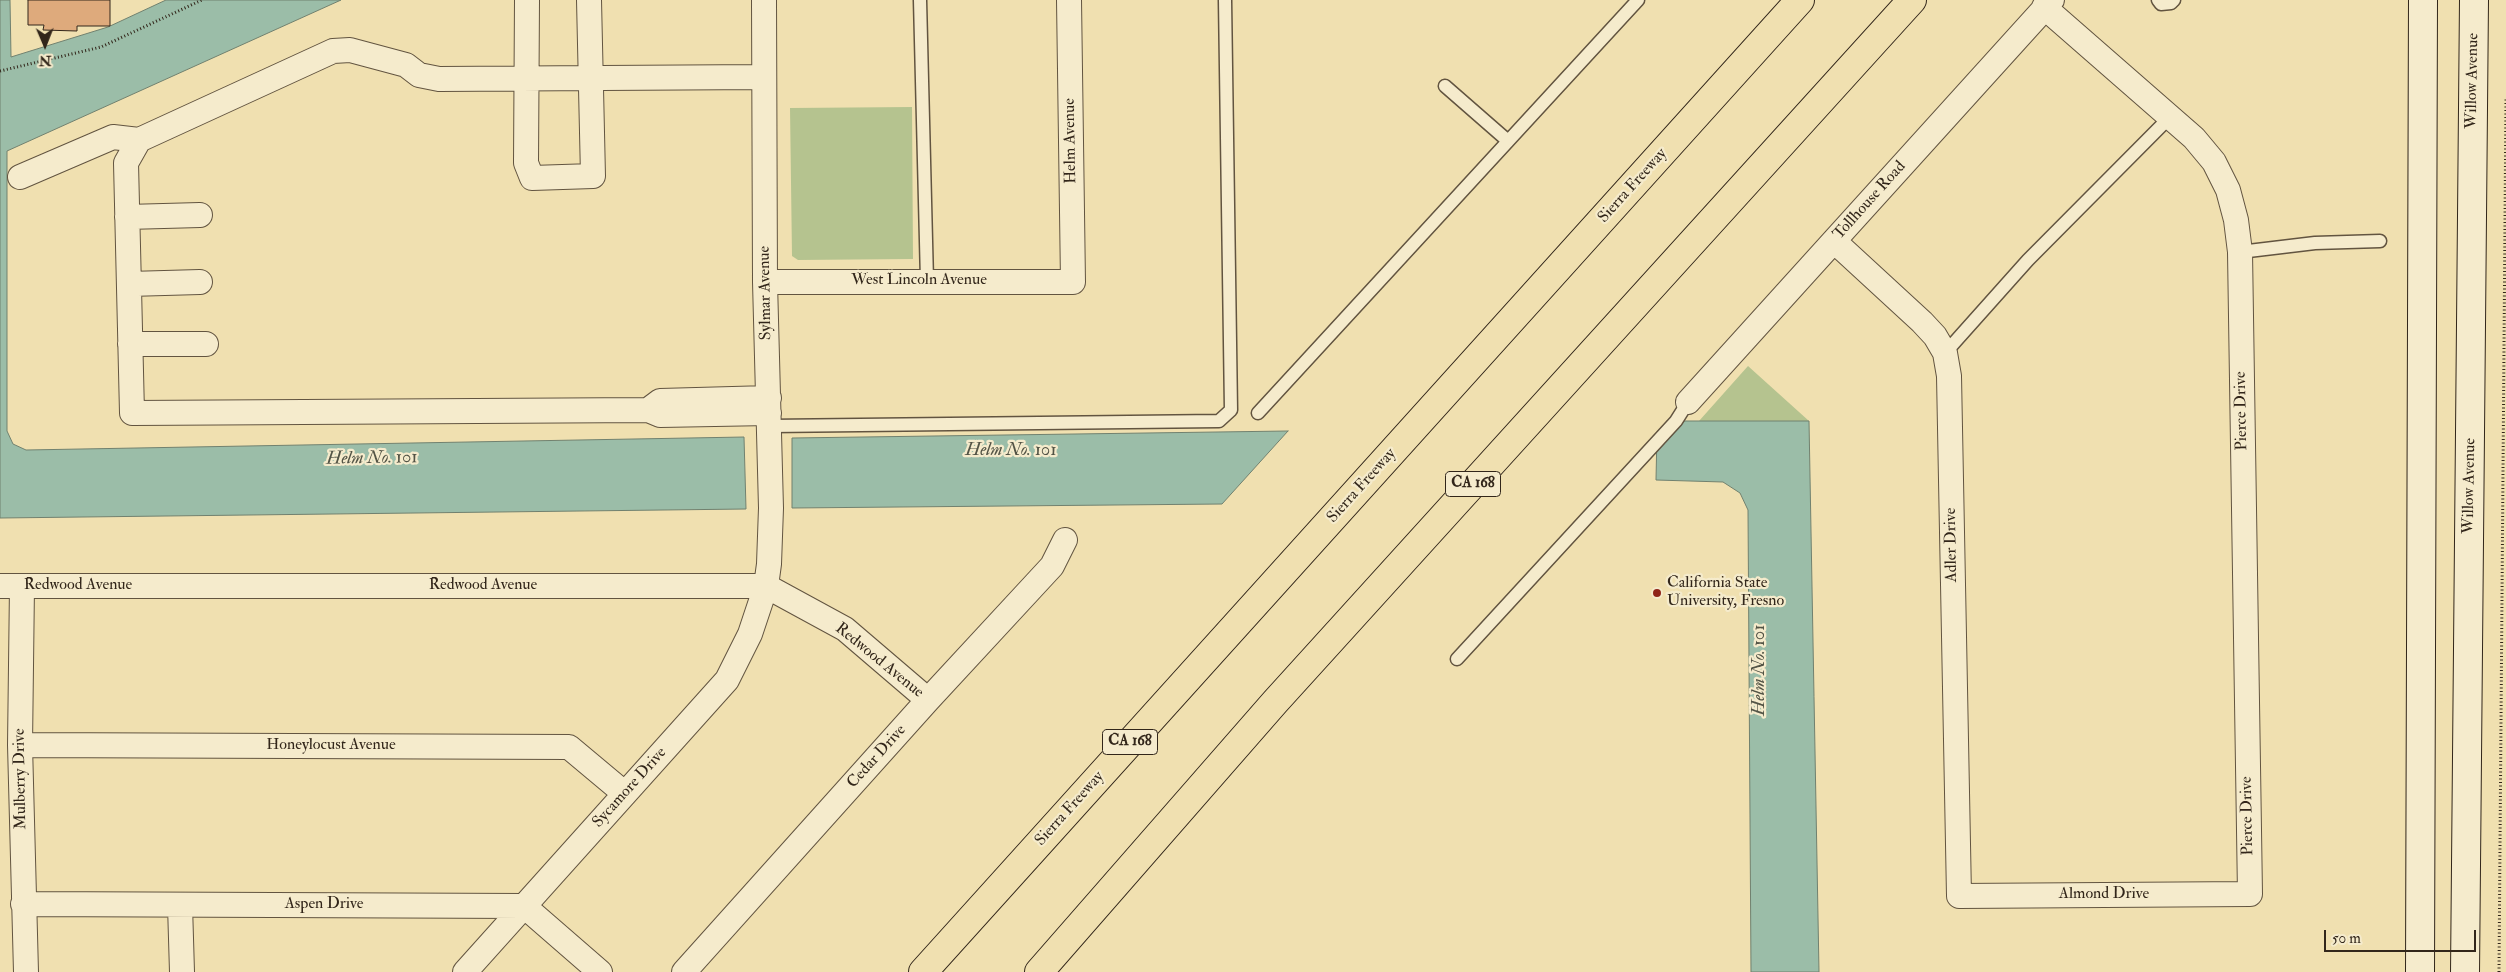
<!DOCTYPE html>
<style>
body{margin:0}
#map{position:relative;width:2506px;height:972px;overflow:hidden;background:#f0e0b0;font-family:"IM FELL Double Pica",serif}
canvas{display:block}
.north{position:absolute;left:20px;top:20px;width:50px;height:50px;-webkit-text-stroke:4px #f5ebcc;paint-order:stroke;rotate:179deg;font-size:14px;font-weight:700;line-height:20px;text-align:center;color:#32261a}
.north::after{content:'';display:block;margin:auto;width:18px;height:22px;background:#32261a;clip-path:polygon(50% 0,100% 100%,50% 72%,0 100%)}
.scale{position:absolute;left:2324px;top:930px;width:152px;height:22px;box-sizing:border-box;border:2px solid #32261a;border-top:0;padding-left:6px;font-size:15px;line-height:18px;white-space:nowrap;color:#32261a;-webkit-text-stroke:4px #f5ebcc;paint-order:stroke}
</style>
<div id="map">
<canvas width="2506" height="972"></canvas>
<div class="north">N</div>
<div class="scale">50 m</div>
</div>
<script>
const ctx = document.querySelector('canvas').getContext('2d');
ctx.lineJoin = 'round';
function fillPath(path, color) { ctx.fillStyle = color; ctx.fill(path, 'evenodd'); }
const toPath = rows => new Path2D(rows.map(r => 'M' + r).join(''));
function strokePath(path, color, width, dash) { ctx.strokeStyle = color; ctx.lineWidth = width; ctx.lineCap = dash ? 'butt' : 'round'; ctx.setLineDash(dash || []); ctx.stroke(path); }
function label(font, color, halo, rows, align = 'center') {
  ctx.font = font + ' "IM FELL Double Pica",serif'; ctx.lineWidth = 4.5; ctx.setLineDash([]); ctx.textBaseline = 'middle'; ctx.strokeStyle = halo; ctx.fillStyle = color; for (const [text, x, y, turn = 0] of rows) {
    ctx.save(); ctx.translate(x, y); ctx.rotate((+turn || 0) * Math.PI / 180); ctx.textAlign = isNaN(turn) ? turn : align; if (halo) ctx.strokeText(text, 0, 0); ctx.fillText(text, 0, 0); ctx.restore();
  }
}
fillPath(toPath([
 [912,107,913,259,798,260,792,256,790,108],
 [1748,366,1809,421,1699,421]
]), '#b5c38f');
const water = toPath([
 [0,0,10,0,11,57,108,27,166,0,341,0,7,151,7,431,13,444,26,450,744,437,746,509,0,518,0,0],
 [1667,421,1809,421,1819,972,1751,972,1748,510,1740,493,1723,482,1656,480,1657,432,1667,421],
 [1288,431,1222,504,792,508,792,438,1288,431]
]);
fillPath(water, '#9bbda8');
strokePath(water, '#71816f', 1);
const building = toPath([
 [28,0,110,0,110,26,77,26,77,31,43,30,44,25,28,25,28,0]
]);
fillPath(building, '#deaa7c');
strokePath(building, '#32261a', 1);
const lane = toPath([
 [920,0,927,281],
 [2158,0,2161,4,2171,3,2174,0],
 [1445,86,1508,141],
 [2240,252,2315,243,2380,241],
 [1945,353,2028,260,2171,116],
 [1258,413,1638,0],
 [770,426,1219,421,1231,410,1225,0],
 [1457,659,1676,421,1688,402]
]);
const street = toPath([
 [527,0,526,163,532,178,593,176,589,0],
 [139,140,126,163,132,413,648,410],
 [20,177,113,137,139,140,333,51,350,50,406,65,419,75,439,79,764,77],
 [127,217,200,215],
 [1834,241,1922,322,1935,336,1945,353,1949,376,1959,896,2250,894,2240,252,2236,220,2228,190,2214,162,2194,138,2044,7],
 [765,282,1073,282,1069,0],
 [129,284,200,282],
 [130,344,206,344],
 [769,398,660,401,648,410,660,415,769,413],
 [1688,402,2052,0],
 [0,586,766,586,845,629,928,700],
 [22,586,20,745,26,972],
 [20,745,569,747,624,793],
 [23,904,524,906,600,972],
 [180,905,182,972],
 [465,972,727,680,750,634,766,586,769,564,771,508,765,282,764,0],
 [684,972,928,700,1052,566,1065,540]
]);
const secondary = toPath([
 [2420,972,2423,0],
 [2465,972,2474,0]
]);
const highway = toPath([
 [923,972,1800,0],
 [1039,972,1275,702,1912,0]
]);
strokePath(lane, '#625440', 15);
strokePath(street, '#625440', 26);
strokePath(secondary, '#32261a', 30);
strokePath(highway, '#32261a', 30);
strokePath(toPath([
 [0,71,101,47,202,0],
 [2499,972,2506,97]
]), '#32261a', 3, [1, 2.5]);
strokePath(lane, '#f5ebcc', 12);
strokePath(street, '#f5ebcc', 24);
strokePath(secondary, '#f5ebcc', 28);
strokePath(highway, '#f0e0b0', 28);
for (const [x, y, r, color] of [
 [1657,593,5,"#8f2418"]
]) { const dot = new Path2D(); dot.arc(x, y, r, 0, 2 * Math.PI); ctx.fillStyle = color; ctx.fill(dot); strokePath(dot, '#f5ebcc', 2); }
for (const [x, y, w] of [
 [1473,484,55],
 [1130,742,55]
]) { const box = new Path2D(); box.roundRect(x - w / 2, y - 12.5, w, 25, 4); ctx.fillStyle = '#f5ebcc'; ctx.fill(box); strokePath(box, '#32261a', 1); }
label('bold 15px', '#32261a', null, [
 ["CA 168",1473,484],
 ["CA 168",1130,742]
]);
label('16px', '#32261a', '#f5ebcc', [
 ["Willow Avenue",2473,81,-89],
 ["Helm Avenue",1071,141,-91],
 ["Sierra Freeway",1633,186,-48],
 ["Tollhouse Road",1870,201,-48],
 ["West Lincoln Avenue",919,281],
 ["Sylmar Avenue",766,293,-91],
 ["Pierce Drive",2242,411,-91],
 ["Sierra Freeway",1362,486,-48],
 ["Willow Avenue",2470,486,-89],
 ["Adler Drive",1952,545,-91],
 ["Redwood Avenue",78,586],
 ["Redwood Avenue",483,586],
 ["Redwood Avenue",879,661,39],
 ["Honeylocust Avenue",331,746],
 ["Cedar Drive",877,757,-48],
 ["Mulberry Drive",21,779,-91],
 ["Sycamore Drive",630,788,-48],
 ["Sierra Freeway",1070,809,-48],
 ["Pierce Drive",2248,816,-91],
 ["Almond Drive",2104,895],
 ["Aspen Drive",324,905]
]);
label('16px', '#32261a', '#f5ebcc', [
 ["California State",1667,584],
 ["University, Fresno",1667,602]
], 'left');
label('italic 18px', '#525345', '#f5ebcc', [
 ["Helm No. 101",1011,451],
 ["Helm No. 101",372,459,-1],
 ["Helm No. 101",1760,670,-90]
]);
</script>
